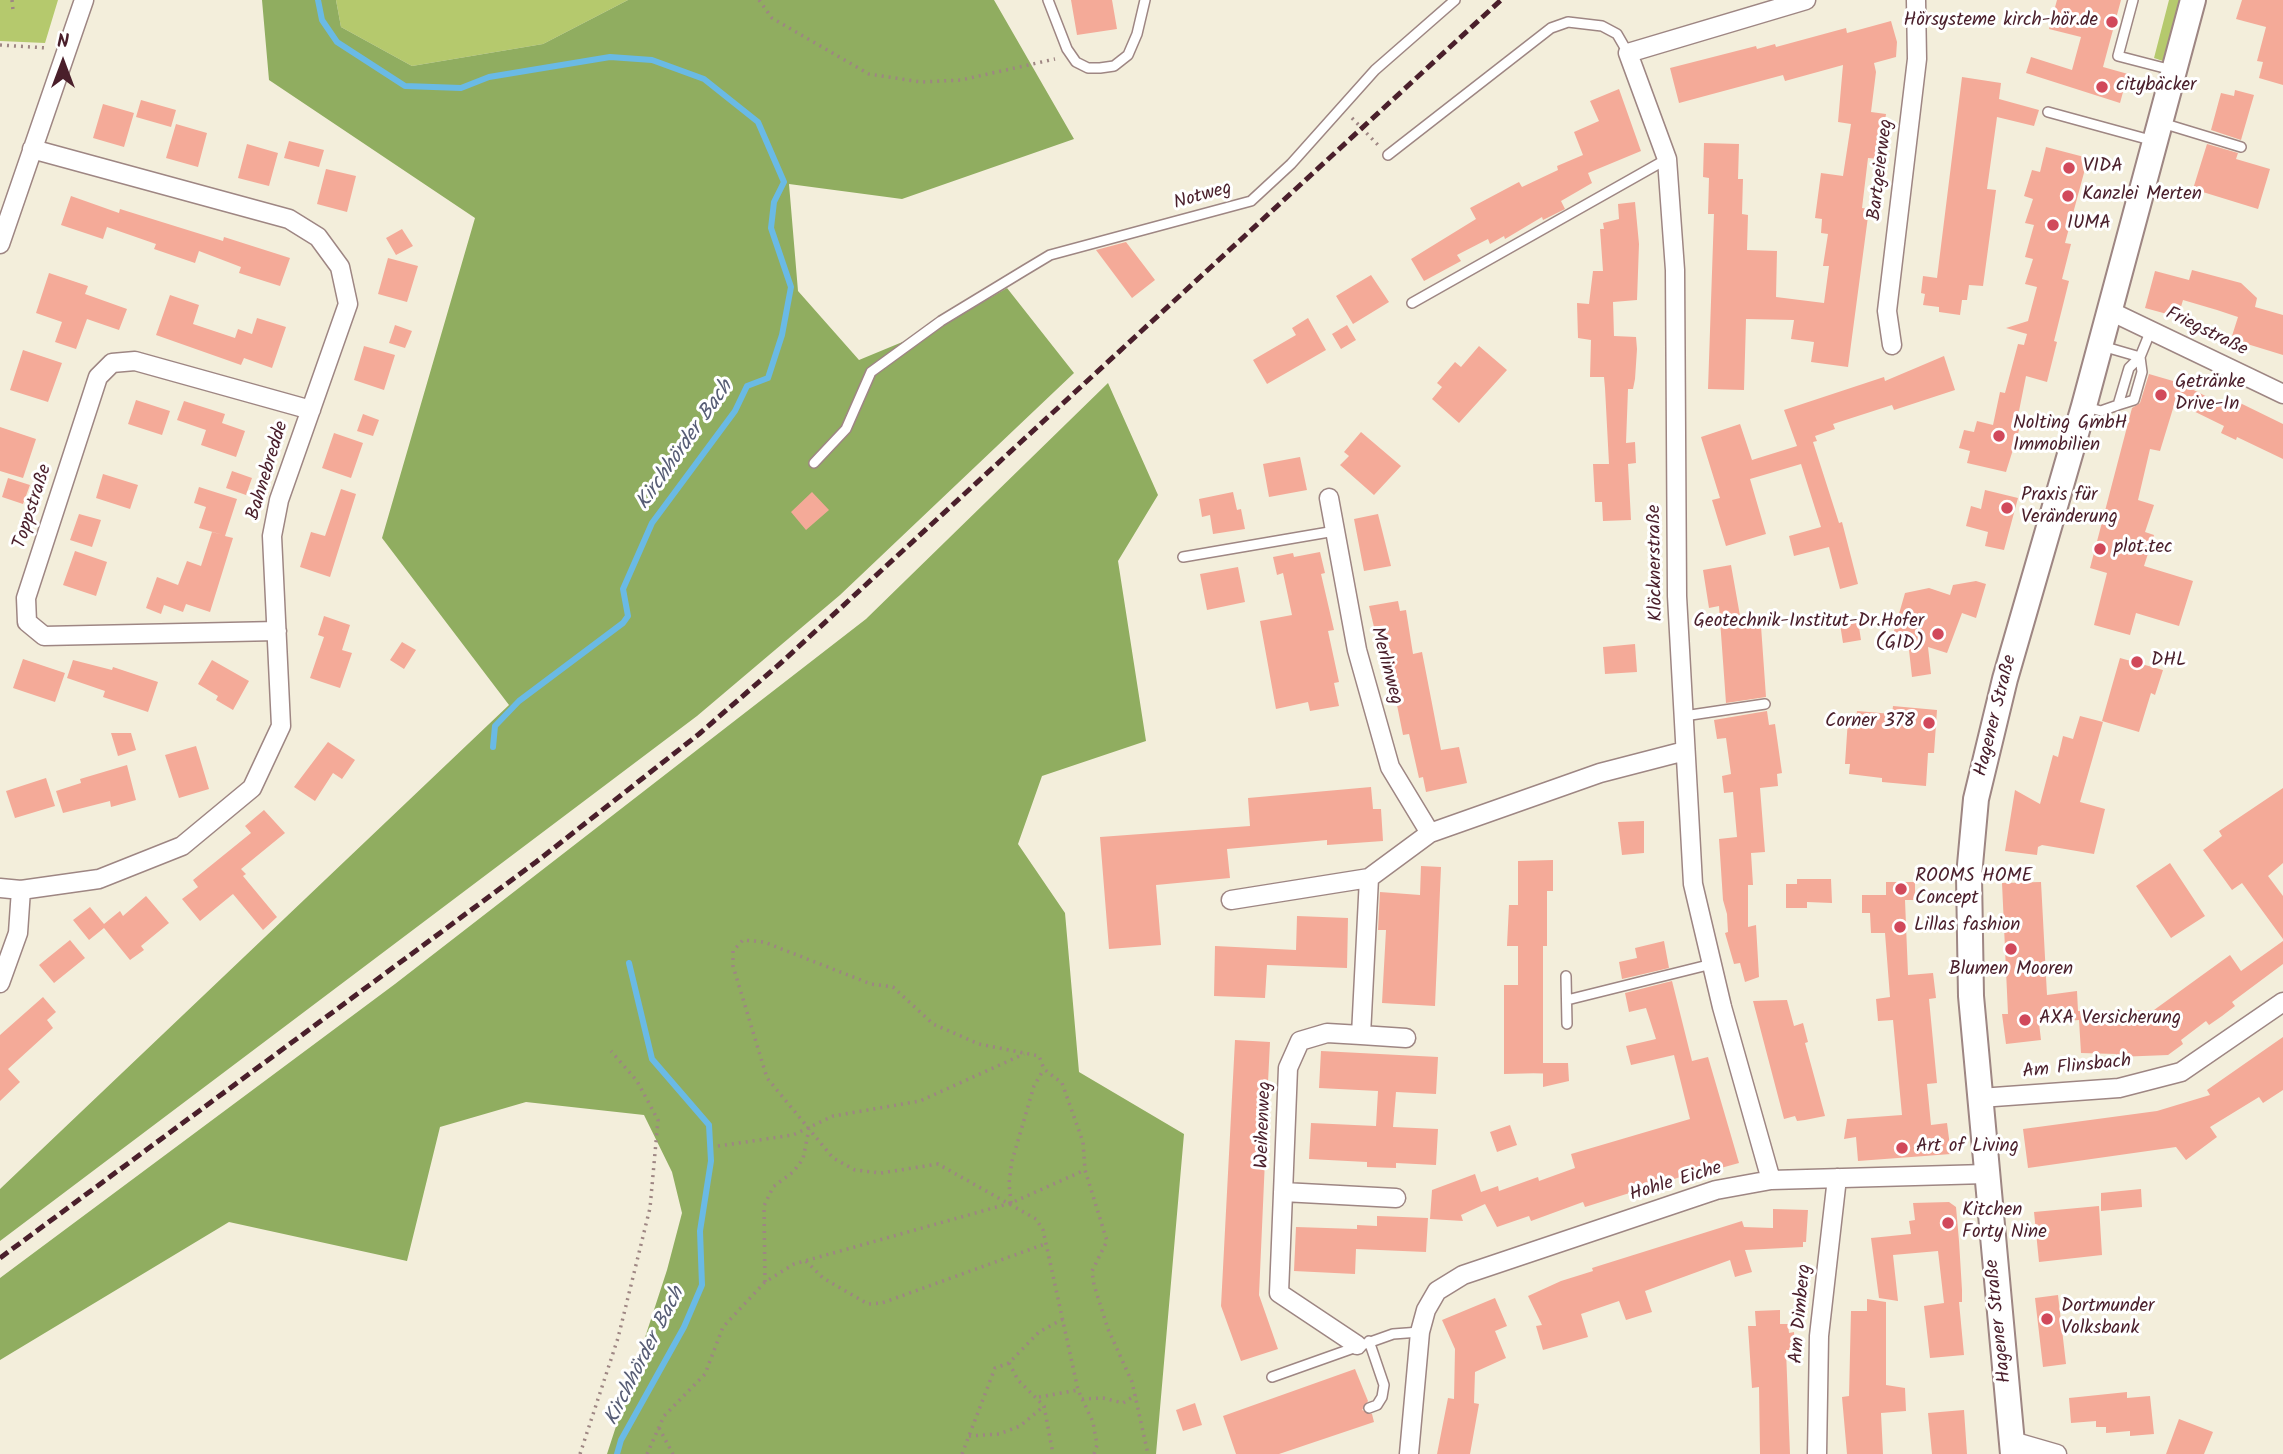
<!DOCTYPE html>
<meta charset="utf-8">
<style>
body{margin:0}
#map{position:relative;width:2283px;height:1454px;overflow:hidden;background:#f3eedb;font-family:Kalam,sans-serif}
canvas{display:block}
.north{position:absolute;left:28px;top:28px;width:70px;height:70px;-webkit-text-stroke:5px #fff;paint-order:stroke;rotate:0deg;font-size:19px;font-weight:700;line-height:28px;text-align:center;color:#4a1f2b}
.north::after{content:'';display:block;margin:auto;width:24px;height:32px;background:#4a1f2b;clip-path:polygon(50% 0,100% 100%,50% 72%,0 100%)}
</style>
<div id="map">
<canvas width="2283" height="1454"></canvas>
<div class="north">N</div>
</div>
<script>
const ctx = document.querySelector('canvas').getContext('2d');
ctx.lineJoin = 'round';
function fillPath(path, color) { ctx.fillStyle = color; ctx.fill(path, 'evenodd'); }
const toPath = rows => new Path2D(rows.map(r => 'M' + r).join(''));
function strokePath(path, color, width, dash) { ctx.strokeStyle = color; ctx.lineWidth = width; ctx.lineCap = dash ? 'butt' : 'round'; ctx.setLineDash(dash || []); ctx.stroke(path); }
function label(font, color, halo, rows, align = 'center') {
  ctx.font = font + ' Kalam,sans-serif'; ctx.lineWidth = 6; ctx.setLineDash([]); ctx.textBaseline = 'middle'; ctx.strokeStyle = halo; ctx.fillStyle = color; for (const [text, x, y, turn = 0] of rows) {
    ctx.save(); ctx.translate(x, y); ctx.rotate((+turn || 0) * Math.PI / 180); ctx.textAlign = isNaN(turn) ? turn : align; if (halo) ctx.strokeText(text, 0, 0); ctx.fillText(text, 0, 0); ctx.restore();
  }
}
fillPath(toPath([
 [0,0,58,0,45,43,0,41],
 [336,0,628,0,543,44,412,66,341,27],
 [2169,0,2180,0,2163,61,2154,58]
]), '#b5c96d');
fillPath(toPath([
 [262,0,336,0,341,27,412,66,543,44,628,0,994,0,1074,139,902,199,789,184,798,291,859,360,941,326,1007,288,1074,373,840,595,697,716,0,1241,0,1189,509,705,382,538,475,218,269,80],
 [1108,383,1158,495,1118,561,1146,741,1042,776,1018,844,1065,913,1079,1072,1184,1134,1156,1454,607,1454,667,1270,682,1213,672,1172,644,1115,526,1102,440,1127,407,1261,229,1222,0,1360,0,1278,395,984,866,619]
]), '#90ad60');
strokePath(toPath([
 [318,0,322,20,337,42,405,86,461,88,489,77,610,57,652,60,704,79,758,122,784,182,774,202,771,228,791,287,782,335,768,378,747,386,735,411,652,523,623,589,628,616,623,623,519,701,495,726,493,747],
 [617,1454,621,1440,684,1327,702,1285,700,1231,711,1161,709,1125,652,1059,629,963]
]), '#6abae5', 6);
fillPath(toPath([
 [1071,0,1112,0,1117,29,1077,35],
 [2057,0,2121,0,2103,67,2128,74,2120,103,2026,73,2031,57,2072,70,2081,37,2049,29],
 [2242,0,2283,0,2283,85,2259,78,2263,62,2257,61,2266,27,2236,19],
 [1891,21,1897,42,1896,57,1874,63,1876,72,1871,112,1886,114,1879,159,1868,158,1862,208,1869,209,1848,367,1811,362,1814,342,1791,339,1794,320,1746,319,1744,390,1708,389,1714,214,1708,214,1709,178,1703,177,1704,143,1739,144,1738,179,1743,179,1742,214,1748,215,1747,250,1777,251,1776,297,1824,303,1829,266,1823,266,1828,234,1821,233,1822,219,1815,218,1821,173,1843,176,1851,124,1838,122,1843,65,1785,81,1783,75,1679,103,1670,68,1756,46,1757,49,1775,44,1776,47,1846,28,1847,33],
 [1962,77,2001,83,1999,99,2039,110,2034,126,1997,117,1987,189,1996,190,1983,286,1969,285,1967,300,1962,300,1960,315,1939,312,1939,307,1923,305,1925,294,1921,293,1923,276,1937,278],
 [1619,89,1641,151,1588,173,1592,183,1561,201,1565,209,1543,220,1542,217,1505,239,1504,236,1490,244,1488,239,1457,255,1461,261,1424,281,1411,259,1476,219,1470,208,1519,182,1522,187,1558,170,1557,166,1583,155,1574,132,1599,121,1590,101],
 [2235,90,2254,95,2241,140,2211,130,2221,93,2234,96],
 [141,100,176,110,171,127,136,117],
 [103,104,134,113,124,147,93,138],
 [176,124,207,133,198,167,166,158],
 [289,141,324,150,319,167,284,158],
 [247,144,278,153,269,186,238,178],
 [2207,144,2238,153,2236,159,2270,169,2258,209,2193,189],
 [2046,147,2088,158,2065,243,2071,244,2062,279,2069,281,2054,341,2057,342,2047,382,2026,376,2016,426,2020,427,2006,472,1967,463,1970,451,1959,448,1964,430,1974,432,1977,421,1993,425,2000,392,2005,393,2018,344,2024,345,2027,334,2006,328,2028,321,2037,287,2025,284,2033,259,2025,257,2034,225,2025,223,2033,199,2024,196,2032,170,2040,172],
 [326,169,356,176,347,212,317,204],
 [71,196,119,213,120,209,223,241,224,237,290,258,280,286,239,273,241,267,199,251,195,263,154,249,156,244,107,227,103,239,61,225],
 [1635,202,1639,244,1637,300,1613,302,1614,336,1636,337,1637,349,1635,379,1633,389,1628,389,1626,443,1635,442,1636,463,1628,464,1631,520,1603,521,1602,502,1595,502,1593,464,1609,464,1605,388,1604,377,1590,377,1591,340,1578,338,1577,303,1589,304,1593,271,1603,271,1600,229,1604,229,1603,223,1619,219,1618,204],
 [402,229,413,246,396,255,386,238],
 [1126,242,1155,280,1132,298,1096,250],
 [388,258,418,266,407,302,378,294],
 [2192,270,2241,283,2257,298,2255,307,2283,315,2283,355,2231,339,2238,317,2217,310,2183,300,2178,317,2145,308,2155,271,2189,280],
 [49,273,88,286,85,294,127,309,119,330,87,319,76,349,55,342,62,322,36,313],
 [1371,275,1389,302,1353,324,1336,296],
 [170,295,199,305,193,324,235,338,238,329,252,334,257,318,286,327,272,368,244,358,241,365,156,335],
 [1308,318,1326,350,1267,384,1253,360,1296,335,1292,328],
 [395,325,412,331,405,348,389,343],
 [1347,325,1356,340,1341,349,1332,334],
 [364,346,395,355,384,390,354,380],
 [1479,346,1507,370,1459,423,1432,399,1442,387,1437,383,1455,362,1461,367],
 [23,350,62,363,48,402,10,390],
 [1944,356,1955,390,1894,410,1892,405,1833,424,1835,429,1815,436,1817,441,1813,442,1839,523,1842,522,1858,584,1840,589,1829,547,1794,556,1789,536,1821,527,1801,464,1750,479,1766,534,1726,546,1712,500,1720,498,1701,437,1740,424,1752,460,1797,446,1784,410,1884,377,1885,381],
 [2149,374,2180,383,2221,404,2236,401,2283,424,2283,459,2237,437,2236,440,2221,433,2224,426,2175,402,2160,451,2150,449,2138,500,2154,505,2145,532,2154,535,2144,566,2193,581,2179,626,2136,613,2130,635,2094,625,2107,573,2090,568,2132,408,2140,403],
 [136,400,170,411,162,435,128,424],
 [184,401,225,414,222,423,245,431,236,457,201,445,206,430,177,420],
 [363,414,379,420,373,436,357,431],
 [0,427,36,439,23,478,0,471],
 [1361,432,1401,466,1374,495,1340,465,1349,456,1344,452],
 [334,433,363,443,351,478,322,468],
 [1300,457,1307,490,1269,497,1263,464],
 [232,471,252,478,246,495,226,488],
 [103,474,138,485,130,509,96,498],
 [8,478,30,485,23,504,2,497],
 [199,487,237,499,225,536,233,538,210,612,186,604,183,612,164,605,161,614,146,608,157,577,178,585,187,561,201,566,212,532,223,535,199,528,206,507,194,503],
 [341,489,356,494,330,577,300,567,311,532,325,536],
 [1985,490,2018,498,2004,550,1985,546,1988,532,1966,526,1971,506,1981,509],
 [812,492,829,510,806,530,791,512],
 [1233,492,1237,510,1241,509,1245,529,1213,534,1210,515,1202,517,1199,499],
 [79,514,101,520,92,547,70,540],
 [1378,514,1391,566,1364,571,1354,519],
 [75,551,107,562,96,596,63,585],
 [1320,552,1325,573,1321,574,1334,630,1328,631,1339,682,1334,683,1339,706,1310,711,1308,702,1276,709,1260,621,1292,615,1283,573,1277,575,1273,557,1293,553,1294,557],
 [1731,565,1742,627,1761,626,1766,697,1726,703,1719,606,1709,608,1703,570],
 [1238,567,1245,602,1207,610,1200,574],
 [1976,581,1986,584,1976,618,1962,613,1947,653,1928,647,1931,674,1912,677,1909,650,1890,645,1905,593,1929,588,1950,595,1953,585],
 [1398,601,1400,611,1406,610,1413,654,1422,652,1441,750,1459,747,1467,783,1426,792,1423,777,1419,778,1409,734,1403,735,1393,685,1388,686,1369,606],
 [324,616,350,625,342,650,352,653,340,688,310,678,324,637,318,635],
 [1858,621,1861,640,1843,643,1840,624],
 [402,642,416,650,404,669,390,660],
 [1635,644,1637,672,1605,674,1603,647],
 [2120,658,2163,670,2155,695,2151,693,2139,732,2102,721],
 [23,659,65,673,55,702,13,688],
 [73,660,112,670,113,667,158,682,148,712,103,697,105,691,67,678],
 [212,660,249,681,233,710,216,700,218,696,198,684],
 [1893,706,1937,710,1934,753,1928,753,1926,786,1882,782,1882,778,1849,774,1850,764,1845,764,1848,719,1856,720,1857,711,1892,714],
 [1767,711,1769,725,1775,724,1782,773,1777,774,1778,786,1760,788,1765,852,1751,853,1753,885,1748,885,1748,927,1756,925,1759,977,1745,982,1740,963,1734,964,1725,933,1728,932,1727,914,1723,900,1719,839,1737,837,1733,792,1724,793,1722,776,1731,774,1726,738,1717,739,1714,720],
 [2080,716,2103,722,2080,802,2105,809,2094,854,2042,845,2038,847,2037,855,2005,851,2015,790,2040,804,2053,755,2058,757,2063,736,2073,739],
 [111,733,131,733,136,750,118,756],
 [328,742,355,760,342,779,333,773,315,801,294,787],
 [196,746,209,789,179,798,165,755],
 [127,765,136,800,111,807,110,801,63,813,56,791,81,783,80,779],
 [46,778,55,806,15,818,6,791],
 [1371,787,1373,809,1381,809,1383,841,1327,845,1327,840,1227,849,1230,878,1156,885,1161,945,1109,949,1100,837,1250,826,1248,798],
 [2283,788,2283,863,2268,876,2283,896,2283,939,2242,883,2232,890,2203,850,2222,836,2219,831],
 [264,810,285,833,241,869,246,874,243,876,277,917,263,930,233,894,200,921,182,899,198,887,193,880,251,833,245,826],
 [1644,821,1644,853,1622,855,1618,822],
 [1553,860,1553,891,1547,891,1547,946,1543,946,1543,1073,1504,1074,1504,985,1518,985,1518,946,1507,946,1509,905,1518,905,1518,861],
 [2170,863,2205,916,2171,938,2136,886],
 [1421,866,1441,867,1435,1006,1382,1003,1386,930,1378,930,1380,892,1420,895],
 [1797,879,1831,879,1832,903,1807,902,1807,908,1786,908,1786,884,1797,884],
 [1886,882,1915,882,1915,900,1905,900,1908,975,1933,973,1936,998,1929,999,1937,1083,1927,1084,1931,1125,1947,1123,1951,1154,1858,1161,1856,1137,1844,1139,1847,1119,1902,1115,1893,1020,1878,1021,1876,999,1890,997,1885,933,1871,933,1870,913,1862,913,1862,895,1886,895],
 [2041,882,2047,995,2077,991,2078,1011,2154,1010,2230,955,2241,971,2283,941,2283,964,2232,1002,2235,1006,2222,1016,2209,1025,2206,1021,2181,1040,2183,1044,2168,1055,2117,1057,2116,1054,2081,1053,2079,1020,2039,1023,2041,1040,2006,1044,2002,1014,2008,1014,2002,883],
 [146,896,169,923,141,946,144,950,130,960,104,928,89,940,73,920,90,907,104,924,120,911,123,916],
 [1297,916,1348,918,1347,968,1267,965,1265,998,1214,996,1215,946,1296,950],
 [70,940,85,958,54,983,39,965],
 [1664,941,1669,968,1622,979,1619,962,1637,958,1635,948],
 [1672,981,1692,1061,1708,1057,1739,1163,1710,1171,1709,1168,1585,1207,1583,1202,1531,1221,1529,1216,1497,1227,1485,1204,1461,1215,1463,1221,1430,1219,1432,1190,1475,1174,1481,1192,1498,1186,1499,1191,1538,1177,1539,1181,1575,1168,1571,1154,1690,1119,1674,1055,1631,1065,1626,1046,1656,1039,1646,1008,1629,1012,1625,993],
 [43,997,56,1012,47,1020,53,1028,8,1069,20,1082,0,1101,0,1035],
 [1787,1000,1794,1026,1803,1023,1808,1042,1805,1043,1825,1116,1805,1120,1797,1121,1795,1116,1784,1119,1753,1001],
 [2283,1037,2283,1090,2263,1103,2259,1097,2210,1127,2217,1137,2186,1160,2176,1147,2028,1168,2023,1129,2157,1111,2210,1095,2207,1090],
 [1235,1040,1270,1042,1266,1123,1258,1129,1266,1137,1259,1295,1278,1349,1241,1361,1221,1306],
 [1321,1051,1438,1057,1436,1094,1396,1092,1393,1127,1438,1129,1436,1165,1396,1163,1396,1168,1367,1167,1367,1162,1309,1159,1311,1123,1376,1126,1378,1091,1319,1088],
 [1543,1063,1568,1063,1569,1081,1543,1087],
 [1510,1125,1517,1145,1497,1152,1490,1132],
 [2141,1189,2142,1207,2101,1211,2101,1193],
 [1949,1202,1956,1207,1959,1241,1962,1290,1962,1302,1959,1302,1964,1355,1930,1358,1924,1306,1944,1303,1938,1251,1893,1255,1898,1301,1879,1298,1871,1238,1911,1234,1909,1221,1915,1220,1913,1203],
 [2099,1206,2102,1255,2039,1262,2034,1212],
 [1773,1209,1808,1210,1806,1242,1803,1242,1803,1247,1745,1250,1752,1272,1735,1277,1730,1260,1645,1291,1652,1312,1626,1320,1619,1301,1581,1314,1588,1337,1543,1350,1536,1326,1542,1325,1528,1296,1561,1281,1593,1271,1592,1268,1742,1221,1744,1227,1773,1228],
 [1377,1216,1428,1218,1426,1252,1356,1249,1355,1274,1294,1271,1296,1227,1357,1229,1357,1225,1377,1226],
 [2058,1295,2066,1364,2043,1367,2035,1298],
 [1495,1298,1507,1326,1495,1331,1506,1358,1475,1372,1474,1403,1479,1404,1470,1454,1437,1454,1448,1398,1454,1399,1455,1349,1442,1320],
 [1867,1299,1886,1302,1886,1385,1905,1388,1906,1411,1881,1413,1883,1454,1847,1454,1842,1397,1849,1396,1851,1311,1867,1311],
 [1780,1310,1780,1324,1788,1324,1789,1333,1794,1332,1795,1350,1786,1350,1790,1454,1760,1454,1759,1387,1752,1388,1748,1326,1756,1326,1755,1311],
 [1355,1369,1368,1401,1362,1410,1372,1414,1374,1422,1279,1454,1236,1454,1223,1416],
 [2127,1392,2127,1398,2150,1396,2154,1434,2130,1436,2130,1431,2106,1433,2106,1427,2096,1427,2096,1421,2071,1423,2069,1398],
 [1195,1403,1202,1425,1183,1431,1176,1410],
 [1964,1410,1967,1454,1932,1454,1928,1413],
 [2179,1419,2213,1432,2204,1454,2166,1454]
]), '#f4aa98');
const service = toPath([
 [1048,0,1067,49,1076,62,1088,68,1100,68,1114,66,1128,55,1137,34,1145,0],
 [2133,0,2118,56,2172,70],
 [2048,112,2154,141],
 [2162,123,2241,147],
 [1388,155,1551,28,1568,22,1602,26,1617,34,1628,53],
 [1412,303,1667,159],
 [2102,346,2140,357,2142,372,2134,400,2118,405],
 [2086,407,2101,411,2118,405,2129,368,2140,357,2151,330],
 [814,463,846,429,871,372,941,321,1025,270,1050,255,1251,201,1291,164,1375,70,1455,0],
 [1183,557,1335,531],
 [1684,716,1765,704],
 [1566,976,1567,1024],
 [1567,1000,1712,964],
 [1369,1341,1384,1385,1382,1397,1377,1405,1369,1408],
 [1272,1377,1393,1334,1420,1332]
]);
const minor = toPath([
 [0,244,84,0],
 [2110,311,2283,394],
 [1892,345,1887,311,1917,59,1916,0],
 [1329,498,1357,650,1390,767,1430,833],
 [277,631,44,636,27,622,26,598,98,377,112,363,135,361,311,410],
 [0,888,21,890,99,879,182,846,252,788,281,726,272,536,279,500,348,304,340,267,318,237,289,219,32,149],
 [1231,900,1369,878,1430,833,1600,773,1685,751],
 [0,983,18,933,21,890],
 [1361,1035,1406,1038],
 [1980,1098,2119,1088,2181,1072,2283,1002],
 [1771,1180,1722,1007,1693,884,1677,596,1675,270,1667,159,1628,53,1806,0],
 [1283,1192,1396,1198],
 [1357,1345,1279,1293,1288,1068,1300,1041,1327,1033,1361,1035,1369,878],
 [2012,1441,2057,1454],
 [1409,1454,1420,1332,1426,1310,1437,1291,1463,1275,1716,1190,1771,1180,1986,1174],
 [1817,1454,1819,1336,1837,1178]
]);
const secondary = toPath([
 [2013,1454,1971,996,1969,876,1976,799,2005,679,2084,406,2193,0]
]);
strokePath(service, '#9e8683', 12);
strokePath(minor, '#9e8683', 21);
strokePath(secondary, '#9e8683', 28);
strokePath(toPath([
 [12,0,13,10],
 [759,0,772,18,869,74,921,82,961,80,1055,59],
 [0,45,47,48],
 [1352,118,1378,145],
 [718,1146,793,1135,833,1116,920,1101,1024,1054],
 [1011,1203,1009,1183,1012,1161,1034,1086,1044,1069],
 [806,1261,823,1278,868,1304,882,1303,1045,1244],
 [765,1282,764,1206,773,1187,793,1172,803,1159,809,1129],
 [1009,1363,1018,1380,1044,1406,1053,1454],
 [1039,1397,1078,1390],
 [1082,1399,1103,1398,1123,1403,1136,1395],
 [659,1428,673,1454],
 [969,1436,999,1434,1020,1426,1044,1406],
 [580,1454,618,1338,650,1208,658,1120,637,1081,611,1051],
 [647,1454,664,1416,705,1374,723,1327,765,1282,794,1264,1011,1203,1085,1170],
 [962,1454,995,1368,1009,1363,1039,1332,1063,1319],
 [1094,1454,1097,1445,1093,1422,1078,1390,1043,1230,1036,1219,938,1164,881,1173,855,1170,833,1158,767,1078,733,966,733,951,743,940,764,942,871,984,893,987,933,1024,979,1044,1039,1056,1044,1069,1062,1083,1083,1142,1085,1170,1107,1241,1092,1271,1094,1285,1108,1329,1132,1382,1148,1454]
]), '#9e8683', 3.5, [2, 5]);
strokePath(service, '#fff', 9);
strokePath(minor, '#fff', 18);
strokePath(secondary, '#fff', 24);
strokePath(toPath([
 [0,1258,536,862,699,734,783,661,1501,0]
]), '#4a1f2b', 5, [10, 5]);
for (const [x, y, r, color] of [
 [2112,22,7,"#d1495b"],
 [2102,87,7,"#d1495b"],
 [2069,168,7,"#d1495b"],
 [2068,196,7,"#d1495b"],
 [2053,225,7,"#d1495b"],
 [2161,395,7,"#d1495b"],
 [1999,436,7,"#d1495b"],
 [2007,508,7,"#d1495b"],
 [2100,549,7,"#d1495b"],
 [1938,634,7,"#d1495b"],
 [2137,662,7,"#d1495b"],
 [1929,723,7,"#d1495b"],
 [1901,889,7,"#d1495b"],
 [1900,927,7,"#d1495b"],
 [2011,949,7,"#d1495b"],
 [2025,1020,7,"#d1495b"],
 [1902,1148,7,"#d1495b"],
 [1948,1223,7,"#d1495b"],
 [2047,1319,7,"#d1495b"]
]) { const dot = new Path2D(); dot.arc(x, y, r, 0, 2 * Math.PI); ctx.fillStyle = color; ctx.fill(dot); strokePath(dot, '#fff', 2.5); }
label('19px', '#4a1f2b', '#fff', [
 ["Hörsysteme kirch-hör.de",2098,22,"right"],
 ["citybäcker",2116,87],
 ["VIDA",2083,168],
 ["Kanzlei Merten",2082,196],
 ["IUMA",2067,225],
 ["Getränke",2175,384],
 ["Drive-In",2175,406],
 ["Nolting GmbH",2013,425],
 ["Immobilien",2013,447],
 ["Praxis für",2021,497],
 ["Veränderung",2021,519],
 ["plot.tec",2114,549],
 ["Geotechnik-Institut-Dr.Hofer",1924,623,"right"],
 ["(GID)",1924,645,"right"],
 ["DHL",2151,662],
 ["Corner 378",1915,723,"right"],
 ["ROOMS HOME",1915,878],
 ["Concept",1915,900],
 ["Lillas fashion",1914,927],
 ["Blumen Mooren",2011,971,"center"],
 ["AXA Versicherung",2039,1020],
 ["Art of Living",1916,1148],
 ["Kitchen",1962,1212],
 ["Forty Nine",1962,1234],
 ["Dortmunder",2061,1308],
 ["Volksbank",2061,1330]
], 'left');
label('19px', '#4a1f2b', '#fff', [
 ["Bartgeierweg",1882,170,-83],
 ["Notweg",1203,197,-16],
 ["Friegstraße",2206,333,26],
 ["Bahnebredde",269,471,-73],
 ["Toppstraße",34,507,-72],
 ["Klöcknerstraße",1657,563,-91],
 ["Merlinweg",1385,666,75],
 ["Hagener Straße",1997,716,-76],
 ["Am Flinsbach",2077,1068,-6],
 ["Weihenweg",1265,1125,-88],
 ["Hohle Eiche",1676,1183,-17],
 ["Am Dimberg",1802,1314,-85],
 ["Hagener Straße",2000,1321,-96]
]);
label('italic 21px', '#575d75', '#fff', [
 ["Kirchhörder Bach",686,446,-55],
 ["Kirchhörder Bach",646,1357,-63]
]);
</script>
